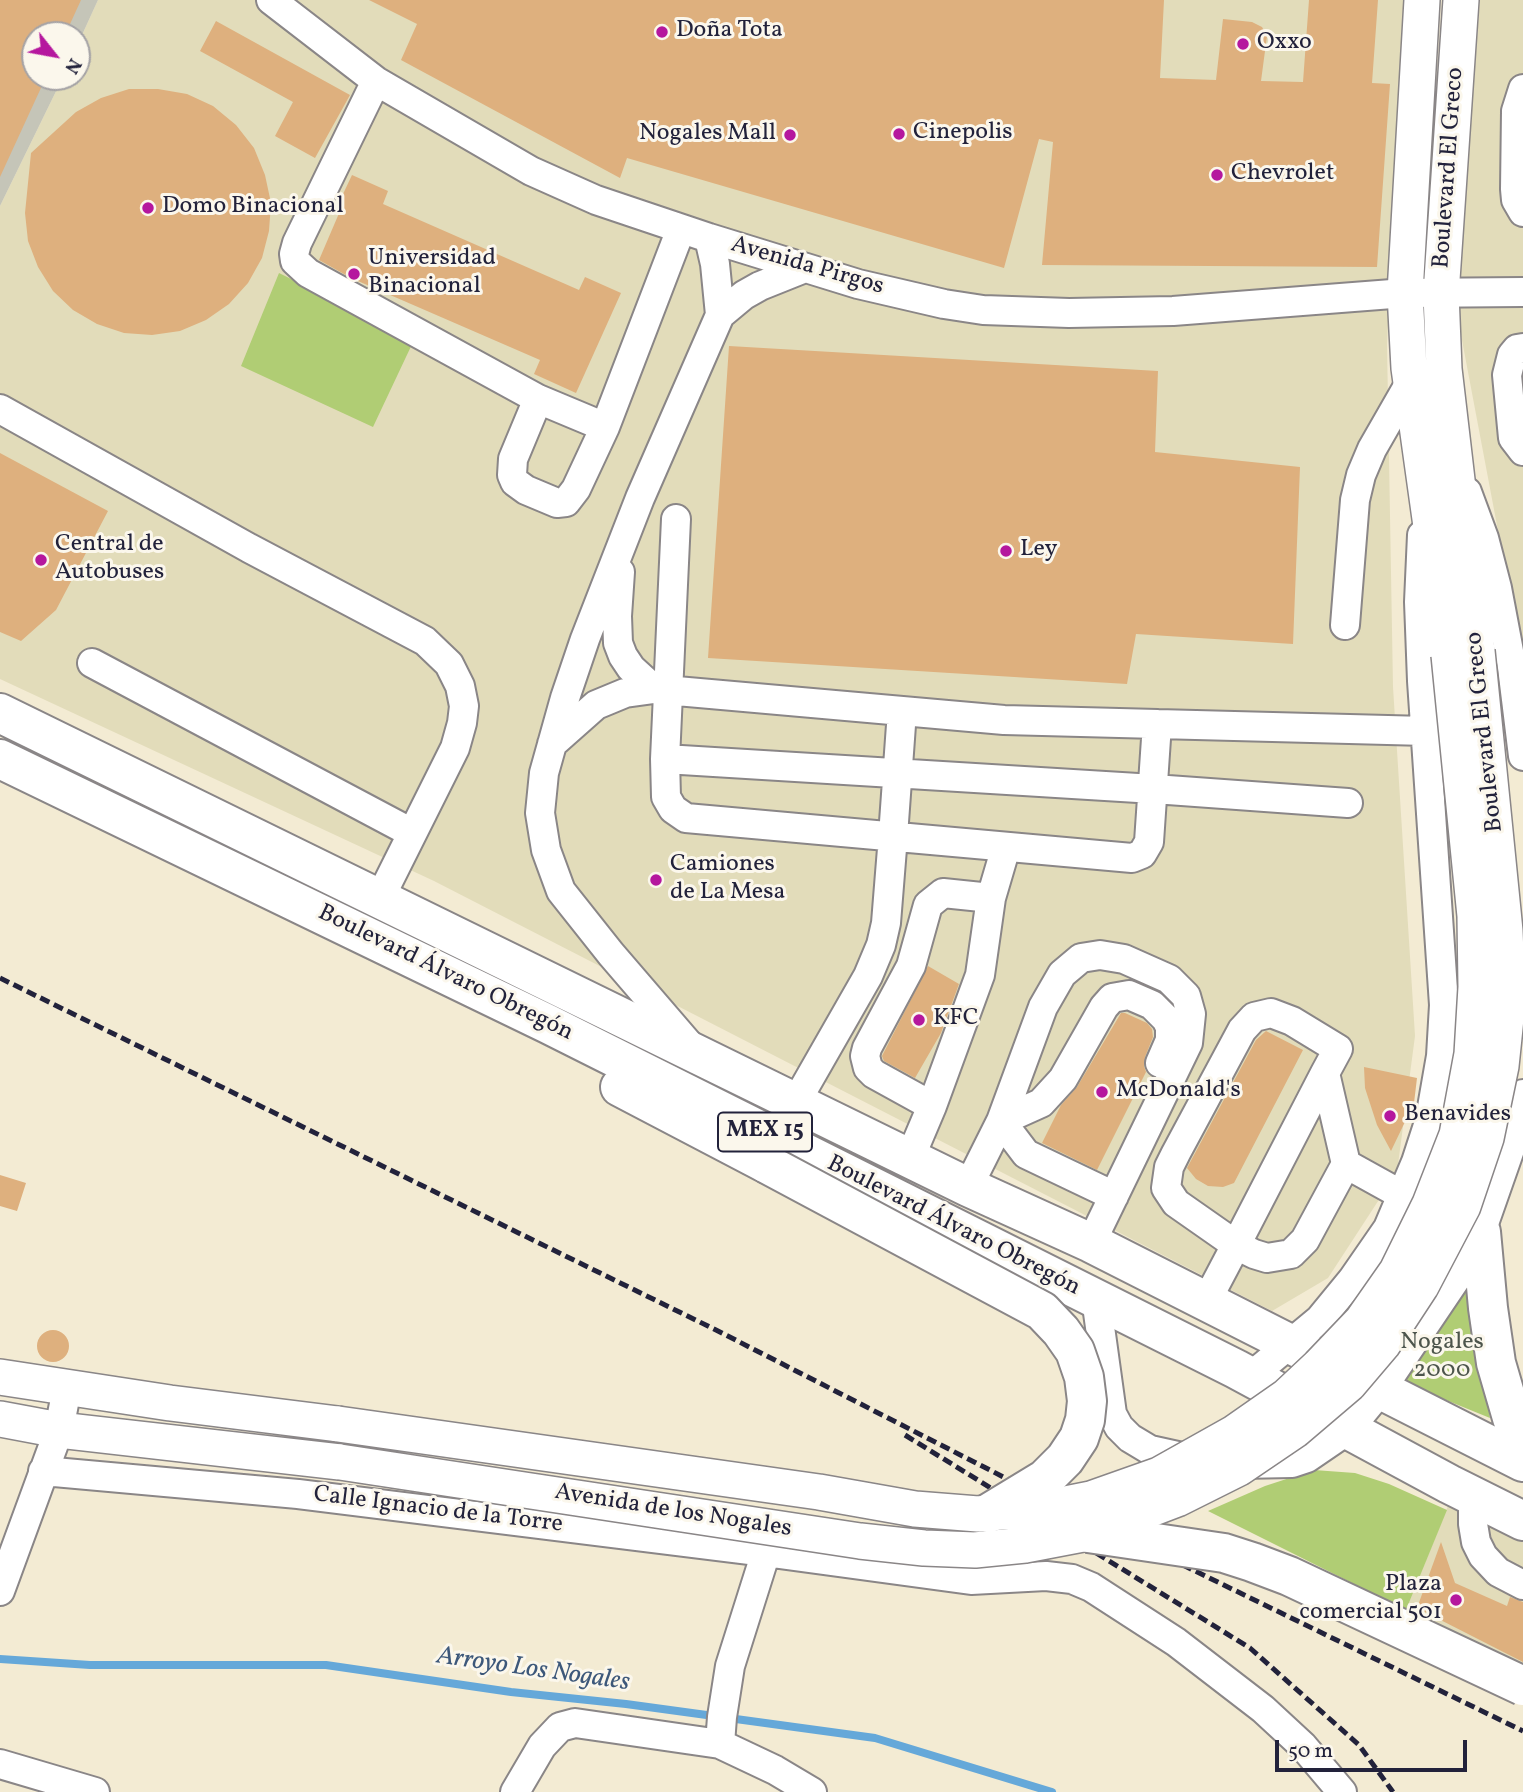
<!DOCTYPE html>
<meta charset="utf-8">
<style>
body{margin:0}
#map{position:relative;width:1523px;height:1792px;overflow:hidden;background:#f3ebd3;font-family:Vollkorn,serif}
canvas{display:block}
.north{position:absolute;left:21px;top:21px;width:70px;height:70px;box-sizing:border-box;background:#fbf7ec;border:2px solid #a4a2a5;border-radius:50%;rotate:121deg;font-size:19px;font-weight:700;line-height:28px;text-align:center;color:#22223b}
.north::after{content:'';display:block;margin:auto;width:24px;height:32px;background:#b5179e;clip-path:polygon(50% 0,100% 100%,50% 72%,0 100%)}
.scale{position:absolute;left:1275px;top:1740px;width:192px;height:32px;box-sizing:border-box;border:4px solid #22223b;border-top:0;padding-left:9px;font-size:21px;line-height:24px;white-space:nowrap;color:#22223b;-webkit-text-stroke:5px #fbf7ec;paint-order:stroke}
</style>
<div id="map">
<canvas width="1523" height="1792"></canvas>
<div class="north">N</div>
<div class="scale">50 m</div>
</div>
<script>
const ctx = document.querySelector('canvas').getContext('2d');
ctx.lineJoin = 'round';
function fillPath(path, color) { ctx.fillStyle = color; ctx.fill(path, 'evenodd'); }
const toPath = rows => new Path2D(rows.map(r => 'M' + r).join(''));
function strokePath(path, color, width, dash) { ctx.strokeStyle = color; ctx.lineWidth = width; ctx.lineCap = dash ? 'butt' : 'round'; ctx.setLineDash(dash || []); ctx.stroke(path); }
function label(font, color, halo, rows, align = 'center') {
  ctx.font = font + ' Vollkorn,serif'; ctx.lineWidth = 6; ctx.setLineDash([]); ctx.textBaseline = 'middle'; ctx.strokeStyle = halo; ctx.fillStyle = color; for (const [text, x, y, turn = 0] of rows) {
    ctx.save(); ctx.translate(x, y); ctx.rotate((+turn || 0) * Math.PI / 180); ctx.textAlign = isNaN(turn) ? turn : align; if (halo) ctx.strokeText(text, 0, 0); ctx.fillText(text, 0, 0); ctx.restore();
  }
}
fillPath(toPath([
 [98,0,1405,0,1387,344,1393,687,1415,1036,1397,1172,1328,1278,1272,1311,434,881,0,679,0,206,63,77,77,77,77,46],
 [1480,0,1523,0,1523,663,1458,319,1459,270],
 [1452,1496,1523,1535,1523,1688,1406,1610]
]), '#e2dcba');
fillPath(toPath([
 [0,0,98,0,77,46,77,35,35,35,35,77,63,77,0,206]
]), '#c5c5b8');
fillPath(toPath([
 [279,273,414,340,373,427,241,366],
 [1471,1248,1477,1331,1490,1418,1382,1374],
 [1314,1470,1355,1473,1389,1484,1447,1510,1406,1610,1208,1511,1265,1486]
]), '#b0cd74');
strokePath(toPath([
 [0,1659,90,1665,326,1665,511,1692,626,1704,875,1738,1052,1792]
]), '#65a8d9', 8);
fillPath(toPath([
 [0,0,81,0,65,35,35,35,35,77,46,77,0,177],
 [369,0,1164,0,1160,78,1216,80,1223,19,1252,22,1262,27,1267,36,1261,81,1303,82,1309,0,1378,0,1372,83,1390,84,1377,267,1042,265,1053,142,1039,139,1004,268,627,158,620,178,401,60,417,24],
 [216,21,350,95,315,158,275,136,293,102,200,51],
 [129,89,158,89,187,94,213,106,236,125,254,148,265,175,271,203,269,231,262,258,248,283,229,304,206,320,180,331,152,335,124,333,97,324,73,310,53,291,38,267,28,241,25,213,31,153,76,112,101,98],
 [352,175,388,191,383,204,579,290,585,277,621,293,576,393,534,374,540,360,351,278,319,260,340,211,336,209],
 [729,346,1158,371,1155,452,1300,467,1293,644,1136,634,1127,684,708,658],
 [0,453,108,511,56,610,21,641,0,632],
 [928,966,959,984,941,1033,915,1078,884,1061,882,1056],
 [1121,1013,1125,1013,1147,1023,1152,1029,1153,1037,1145,1057,1144,1066,1146,1072,1097,1170,1042,1143,1061,1105,1077,1087],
 [1266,1031,1303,1050,1234,1183,1223,1187,1208,1186,1196,1179,1187,1168,1256,1040],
 [1364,1067,1417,1078,1414,1103,1391,1151,1377,1125,1365,1088],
 [0,1175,26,1183,17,1211,0,1206],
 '37 1346a16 16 0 1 1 32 0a16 16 0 1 1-32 0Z',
 [1441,1542,1455,1583,1507,1606,1510,1597,1523,1602,1523,1662,1417,1608]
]), '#deb07e');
const minor = toPath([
 [271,0,376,81,531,171,596,200,709,238,858,284,944,304,983,310,1069,313,1173,311,1405,293,1523,292],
 [376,81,297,243,294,254,295,261,308,273,538,399,605,427],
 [1523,89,1516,111,1515,189,1516,200,1523,212],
 [709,238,715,264,720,315],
 [1523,348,1517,349,1512,355,1507,375,1513,438,1523,451],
 [538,399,513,459,512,475,515,482,526,490,557,503,566,502,576,489,605,427,681,229],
 [0,409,249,548,425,641,449,664,460,686,464,706,462,723,455,748,380,898],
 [1467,492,1484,538,1497,588,1512,667,1523,756],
 [676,519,665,759,666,797,673,809,686,818,1132,858,1142,854,1149,842,1157,724],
 [620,572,617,616,618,643,623,656,631,668,654,689],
 [1345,625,1355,500,1361,475,1372,449,1411,381],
 [92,663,412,833],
 [552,744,596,705,625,693,654,689,1004,720,1426,731],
 [665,759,1154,789,1348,803],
 [691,1047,611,954,561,891,546,850,540,813,544,773,565,698,585,639,640,498,720,315,744,295,760,286,805,268],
 [796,1102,868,976,881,945,886,923,893,836,902,711],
 [932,1106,874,1074,868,1068,865,1056,867,1048,911,966,928,905,943,893,991,898],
 [910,1158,932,1106,980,975,991,898,1006,847],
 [1346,1164,1402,1195],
 [968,1187,1001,1121,1043,1007,1062,974,1081,958,1100,955,1124,959,1169,979,1186,996,1191,1014,1188,1043,1091,1243],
 [1114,1196,1026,1154,1001,1121,1041,1103,1063,1079,1104,1007,1112,998,1129,995,1152,1005,1166,1019,1170,1027,1170,1040,1160,1063],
 [1096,1298,1112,1414,1119,1427,1130,1438,1150,1450,1200,1461],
 [1206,1302,1236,1245,1325,1073,1346,1164,1305,1240,1291,1254,1267,1258,1254,1254,1236,1245,1176,1203,1166,1188,1169,1167,1176,1153,1242,1030,1254,1017,1271,1013,1292,1021,1338,1049,1325,1073],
 [1250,1377,1320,1319,1352,1280,1388,1228,1416,1162,1430,1119,1441,1056,1444,1005,1422,681,1419,602,1422,535],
 [1240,1464,1292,1463,1307,1458,1348,1430,1381,1390,1462,1270,1481,1232,1515,1135,1523,1094],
 [43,1471,298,1494,766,1552,971,1580,1046,1576,1072,1579,1091,1587,1176,1642,1263,1709,1303,1746,1342,1792],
 [1473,1496,1473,1524,1476,1542,1483,1556,1498,1572,1523,1585],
 [0,1591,59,1430,67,1388],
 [720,1744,722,1717,730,1666,766,1552],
 [0,1764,95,1792],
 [515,1792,542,1746,560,1727,575,1723,720,1744,775,1770,812,1792]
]);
const major = toPath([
 [1422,0,1405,293,1409,368,1449,655],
 [1461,0,1441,294,1444,369,1477,651],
 [0,1377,170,1403,338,1424],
 [0,1419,59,1430,340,1462]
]);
const highway = toPath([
 [0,713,968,1187,1091,1243,1523,1462],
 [0,759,548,1024,1236,1369,1449,1484,1523,1521],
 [620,1087,767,1164],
 [1481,1232,1488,1308,1496,1363,1512,1418,1523,1441]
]);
strokePath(minor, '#8a8687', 32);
strokePath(major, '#8a8687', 38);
strokePath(highway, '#8a8687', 42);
strokePath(minor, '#fff', 28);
strokePath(major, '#fff', 35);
strokePath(highway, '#fff', 38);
strokePath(toPath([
 [0,978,716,1330,1025,1488,1523,1731],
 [905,1435,1250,1648,1359,1745,1393,1792]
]), '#22223b', 5, [10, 5]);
const majorBridge = toPath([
 [338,1424,819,1492,915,1509,978,1514,1046,1508,1091,1499,1159,1475,1234,1433,1287,1396,1319,1366,1362,1321,1397,1271,1430,1204,1457,1135,1472,1054,1476,987,1475,916,1449,655],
 [340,1462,860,1541,924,1548,975,1550,1025,1545,1088,1533,1177,1499,1239,1468,1295,1430,1349,1384,1383,1344,1421,1286,1463,1206,1486,1138,1501,1066,1508,999,1505,931,1477,651]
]);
const highwayBridge = toPath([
 [767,1164,1042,1311,1061,1331,1075,1351,1084,1377,1087,1401,1085,1420,1079,1438,1065,1459,1045,1479,989,1513],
 [1088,1533,1224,1553,1252,1562,1289,1576,1523,1686]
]);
strokePath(majorBridge, '#8a8687', 38, []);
strokePath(highwayBridge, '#8a8687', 42, []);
strokePath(majorBridge, '#fff', 35);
strokePath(highwayBridge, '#fff', 38);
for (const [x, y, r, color] of [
 [662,32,7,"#b5179e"],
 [1243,44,7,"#b5179e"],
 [899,134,7,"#b5179e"],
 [790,135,7,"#b5179e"],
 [1217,175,7,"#b5179e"],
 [148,208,7,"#b5179e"],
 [354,274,7,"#b5179e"],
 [1006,551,7,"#b5179e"],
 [41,560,7,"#b5179e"],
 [656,880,7,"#b5179e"],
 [919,1020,7,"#b5179e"],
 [1102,1092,7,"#b5179e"],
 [1390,1116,7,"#b5179e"],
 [1456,1600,7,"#b5179e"]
]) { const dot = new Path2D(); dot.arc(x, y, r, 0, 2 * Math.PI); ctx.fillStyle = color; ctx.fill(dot); strokePath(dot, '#fbf7ec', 2.5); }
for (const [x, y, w] of [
 [765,1132,94]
]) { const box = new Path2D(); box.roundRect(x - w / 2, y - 19.5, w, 39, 5); ctx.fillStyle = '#fbf7ec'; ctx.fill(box); strokePath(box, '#22223b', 2); }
label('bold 23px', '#22223b', null, [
 ["MEX 15",765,1132]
]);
label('24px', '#22223b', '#fbf7ec', [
 ["Doña Tota",676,32],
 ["Oxxo",1257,44],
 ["Cinepolis",913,134],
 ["Nogales Mall",776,135,"right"],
 ["Chevrolet",1231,175],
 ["Domo Binacional",162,208],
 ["Universidad",368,260],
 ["Binacional",368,288],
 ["Central de",55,546],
 ["Autobuses",55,574],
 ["Ley",1020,551],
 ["Camiones",670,866],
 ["de La Mesa",670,894],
 ["KFC",933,1020],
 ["McDonald's",1116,1092],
 ["Benavides",1404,1116],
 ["Plaza",1442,1586,"right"],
 ["comercial 501",1442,1614,"right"]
], 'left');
label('24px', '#22223b', '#fbf7ec', [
 ["Boulevard El Greco",1450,168,-86],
 ["Avenida Pirgos",807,267,16],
 ["Boulevard El Greco",1486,732,-96],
 ["Boulevard Álvaro Obregón",445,974,26],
 ["Boulevard Álvaro Obregón",953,1227,27],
 ["Calle Ignacio de la Torre",438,1511,7],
 ["Avenida de los Nogales",673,1512,9]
]);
label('24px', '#4d554c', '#fbf7ec', [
 ["Nogales",1442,1344],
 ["2000",1442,1372]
]);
label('italic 26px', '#3d587a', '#fbf7ec', [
 ["Arroyo Los Nogales",533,1671,8]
]);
</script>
